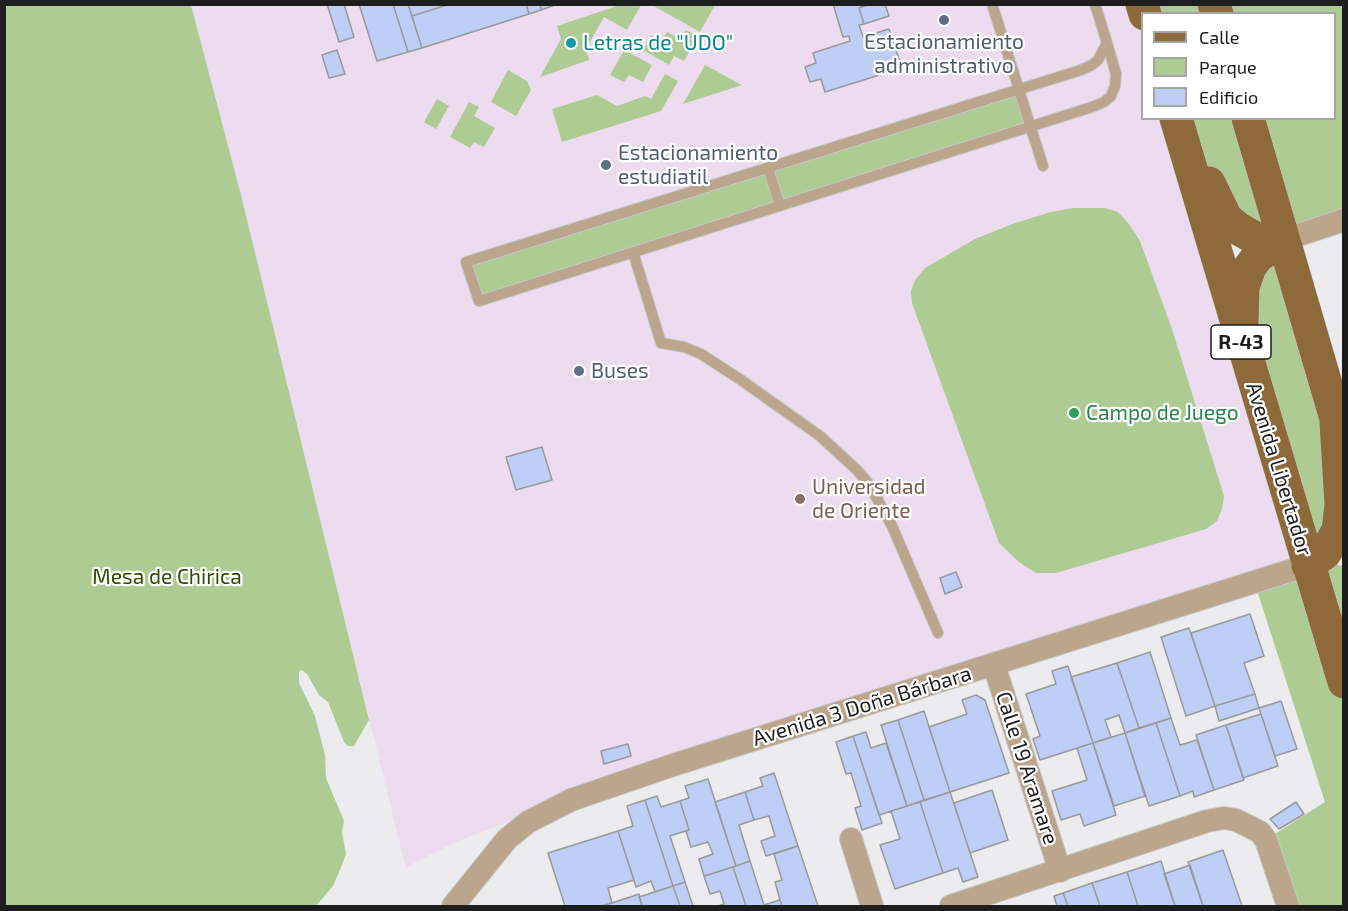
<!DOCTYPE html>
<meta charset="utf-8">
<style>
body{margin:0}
#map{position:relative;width:1348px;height:911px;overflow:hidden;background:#ececee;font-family:"Exo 2",sans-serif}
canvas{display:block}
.frame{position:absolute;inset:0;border:6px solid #1d1d1d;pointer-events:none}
.legend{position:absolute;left:1141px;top:12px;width:195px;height:108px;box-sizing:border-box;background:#fff;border:2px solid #a5a5a5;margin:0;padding:8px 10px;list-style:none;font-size:18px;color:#1d1d1d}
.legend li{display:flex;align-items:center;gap:12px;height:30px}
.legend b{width:30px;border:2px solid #a5a5a5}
</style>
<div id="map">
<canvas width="1348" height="911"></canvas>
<div class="frame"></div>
<ul class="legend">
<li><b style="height:8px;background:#8e6939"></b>Calle</li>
<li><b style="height:16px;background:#aecb94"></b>Parque</li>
<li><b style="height:16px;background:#bfcef6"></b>Edificio</li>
</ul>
</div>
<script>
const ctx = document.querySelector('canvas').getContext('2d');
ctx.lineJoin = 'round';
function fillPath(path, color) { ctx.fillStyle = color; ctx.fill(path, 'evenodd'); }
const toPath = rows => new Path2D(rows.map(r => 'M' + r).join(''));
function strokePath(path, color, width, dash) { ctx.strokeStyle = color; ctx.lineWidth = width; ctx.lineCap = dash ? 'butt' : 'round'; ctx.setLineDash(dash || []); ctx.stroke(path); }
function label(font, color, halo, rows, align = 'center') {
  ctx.font = font + ' "Exo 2",sans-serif'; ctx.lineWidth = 4.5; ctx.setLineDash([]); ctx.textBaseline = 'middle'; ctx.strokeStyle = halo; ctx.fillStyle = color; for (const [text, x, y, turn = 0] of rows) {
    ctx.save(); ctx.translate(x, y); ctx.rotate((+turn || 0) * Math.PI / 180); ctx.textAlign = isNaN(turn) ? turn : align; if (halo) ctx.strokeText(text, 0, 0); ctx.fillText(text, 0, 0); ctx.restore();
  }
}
fillPath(toPath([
 [191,5,1139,5,1142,18,1142,118,1172,119,1305,563,606,785,458,841,414,863,406,869,241,195]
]), '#eddcef');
fillPath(toPath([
 [5,4,191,5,241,195,369,720,354,746,348,746,344,742,328,702,319,695,307,674,302,670,299,672,299,683,315,716,325,755,326,778,344,821,342,832,346,854,342,865,333,886,316,906,5,906],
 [620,5,641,5,627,30,604,17,586,49,589,60,540,77,561,39,557,26],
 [652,5,715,5,700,32],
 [1142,5,1343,5,1343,220,1284,240,1315,350,1343,381,1343,446,1327,562,1343,566,1343,682,1242,345,1258,256,1226,218,1188,119,1334,118,1334,14,1145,14],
 [686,30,698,36,684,61,674,56,669,65,643,50,651,35,662,41,667,32,680,39],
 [624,50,652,65,643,82,629,75,624,82,610,75],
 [705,65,742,85,683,104],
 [508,70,527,81,531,90,516,116,491,102],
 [665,74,678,81,661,111,562,142,552,109,597,95,617,106,645,96,651,99],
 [1017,93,1027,125,781,203,771,169],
 [437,99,449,106,436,129,424,122],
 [469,102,479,107,474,116,495,128,484,147,474,142,470,148,450,137],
 [767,170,777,204,480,299,469,263],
 [1073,208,1105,208,1118,212,1129,224,1140,241,1172,329,1224,496,1222,509,1217,521,1206,529,1056,573,1036,573,1019,562,999,543,912,303,911,291,915,280,925,268,975,239,1015,223,1051,212],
 [1308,567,1343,685,1343,906,1289,906,1267,839,1325,802,1255,584]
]), '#aecb94');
const building = toPath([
 [327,4,344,4,354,37,339,42,327,4],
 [359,4,393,4,408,52,377,61,359,4],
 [393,4,408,4,422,48,408,52,393,4],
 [408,4,450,4,412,16,408,4],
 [450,4,526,4,529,14,422,48,412,16,450,4],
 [526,4,540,4,541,10,529,14,526,4],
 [540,4,558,4,541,10,540,4],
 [833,4,867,4,859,8,864,24,859,25,863,37,889,29,902,68,825,92,821,79,810,82,805,67,816,63,813,53,850,41,849,36,843,37,833,4],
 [871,4,885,4,889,16,864,24,859,8,871,4],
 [337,50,345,74,329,78,322,55,337,50],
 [542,447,552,480,516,490,506,457,542,447],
 [956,572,962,587,945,594,940,578,956,572],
 [1250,614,1264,656,1244,663,1255,694,1215,706,1191,633,1250,614],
 [1189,628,1215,706,1186,716,1161,637,1189,628],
 [1150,652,1171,718,1139,728,1117,663,1150,652],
 [1117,663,1139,728,1125,733,1119,715,1105,720,1111,737,1093,743,1071,677,1117,663],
 [1068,666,1093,743,1040,760,1033,739,1040,736,1026,694,1056,684,1052,671,1068,666],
 [1255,694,1259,708,1219,721,1215,706,1255,694],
 [976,695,985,700,1009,773,950,792,929,727,967,714,962,700,976,695],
 [1281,701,1297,749,1275,756,1259,708,1281,701],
 [924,711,950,792,924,800,898,720,924,711],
 [1261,714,1278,766,1243,778,1226,725,1261,714],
 [1171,718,1180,745,1197,740,1214,790,1194,797,1193,791,1180,796,1156,723,1171,718],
 [898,720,924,800,907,806,881,725,898,720],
 [1156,723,1180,796,1149,806,1125,733,1156,723],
 [1226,725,1244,780,1214,790,1196,735,1226,725],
 [866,732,871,748,886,743,907,806,879,815,853,736,866,732],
 [1125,733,1145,796,1114,806,1093,743,1125,733],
 [853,736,882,823,862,830,855,808,861,806,851,773,846,774,836,742,853,736],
 [1093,743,1116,815,1084,826,1080,814,1061,820,1052,791,1087,780,1077,748,1093,743],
 [628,744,631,756,604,764,601,751,628,744],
 [774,773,798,846,766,856,761,841,775,836,769,816,754,820,745,792,763,786,760,778,774,773],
 [708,779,736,866,704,876,699,859,713,854,708,842,691,847,686,831,689,830,680,801,689,798,685,786,708,779],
 [992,790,1008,840,970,853,954,803,992,790],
 [745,792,754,820,739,825,750,861,736,866,715,802,745,792],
 [950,792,978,877,963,882,958,868,943,873,920,802,950,792],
 [657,796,661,807,680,801,689,830,670,836,685,882,673,886,645,800,657,796],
 [645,800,673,886,655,892,651,881,636,887,618,831,633,826,627,806,645,800],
 [920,802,943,873,895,889,880,845,900,839,891,811,920,802],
 [1296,802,1304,814,1279,829,1270,819,1296,802],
 [618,831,634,880,608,888,612,903,601,906,565,906,548,853,618,831],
 [798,846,818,906,782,906,780,900,775,882,782,880,774,854,798,846],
 [1223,850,1242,906,1203,906,1188,862,1223,850],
 [750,861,764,905,780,900,782,906,746,906,733,867,750,861],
 [1161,861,1175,906,1138,906,1127,872,1161,861],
 [1190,865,1203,906,1175,906,1164,874,1190,865],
 [733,867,746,906,718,906,724,904,720,891,710,894,704,876,733,867],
 [1127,872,1138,906,1100,906,1092,883,1127,872],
 [685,882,693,906,680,906,673,886,685,882],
 [1092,883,1100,906,1068,906,1063,893,1092,883],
 [673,886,680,906,642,906,639,897,673,886],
 [1063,893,1068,906,1057,906,1054,896,1063,893],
 [639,894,642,906,601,906,612,903,639,894]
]);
fillPath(building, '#bfcef6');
strokePath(building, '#98999a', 1.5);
const service = toPath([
 [992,4,1043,166],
 [1095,4,1107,43,1116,74,1115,86,1111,96,1104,102,1092,107,479,301,466,262,1081,70,1092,65,1098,60,1107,43],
 [768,168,780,206],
 [633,252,661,343,684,347,701,354,741,380,820,436,857,470,869,484,892,526,938,633]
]);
const minor = toPath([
 [1283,240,1344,220],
 [994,665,1060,871],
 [851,839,872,906],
 [453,906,507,839,528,822,571,800,673,765,1308,565],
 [951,906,1207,821,1224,818,1236,820,1260,832,1266,840,1288,906]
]);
const primary = toPath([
 [1142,4,1145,14],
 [1214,4,1217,14],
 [1176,118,1344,682],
 [1248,118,1344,446],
 [1209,183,1226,218,1239,229,1255,238,1269,241,1283,240],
 [1242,323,1243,287,1250,267,1258,256,1283,240],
 [1308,565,1325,553,1338,530,1341,505,1336,423]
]);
strokePath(service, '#c7c7c8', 12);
strokePath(minor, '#c7c7c8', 24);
strokePath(primary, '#c7c7c8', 34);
strokePath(service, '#bba58c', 10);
strokePath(minor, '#bba58c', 22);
strokePath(primary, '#8e6939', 33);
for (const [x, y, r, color] of [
 [944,20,6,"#5c6f8a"],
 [571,43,6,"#0f9aa8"],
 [606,165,6,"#5c6f8a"],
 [579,371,6,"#5c6f8a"],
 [1074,413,6,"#2e9e5b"],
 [800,499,6,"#8d6e63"]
]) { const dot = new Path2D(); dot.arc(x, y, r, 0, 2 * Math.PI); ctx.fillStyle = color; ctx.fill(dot); strokePath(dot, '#fff', 2); }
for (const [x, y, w] of [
 [1241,342,60]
]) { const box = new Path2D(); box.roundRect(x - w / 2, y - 17, w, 34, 4.5); ctx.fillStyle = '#fff'; ctx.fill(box); strokePath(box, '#1d1d1d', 1.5); }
label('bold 20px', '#1d1d1d', null, [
 ["R-43",1241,342]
]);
label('21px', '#4e5e75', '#fff', [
 ["Estacionamiento",944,42,"center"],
 ["administrativo",944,66,"center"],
 ["Estacionamiento",618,153],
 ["estudiatil",618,177],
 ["Buses",591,371]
], 'left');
label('21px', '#0d838f', '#fff', [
 ["Letras de \"UDO\"",583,43]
], 'left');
label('21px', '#27864d', '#fff', [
 ["Campo de Juego",1086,413]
], 'left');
label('21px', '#1d1d1d', '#fff', [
 ["Avenida Libertador",1279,469,73],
 ["Avenida 3 Doña Bárbara",862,706,-17],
 ["Calle 19 Aramare",1027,768,72]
]);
label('21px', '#785e54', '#fff', [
 ["Universidad",812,487],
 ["de Oriente",812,511]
], 'left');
label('21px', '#2e4b01', '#fff', [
 ["Mesa de Chirica",167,577]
]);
</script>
